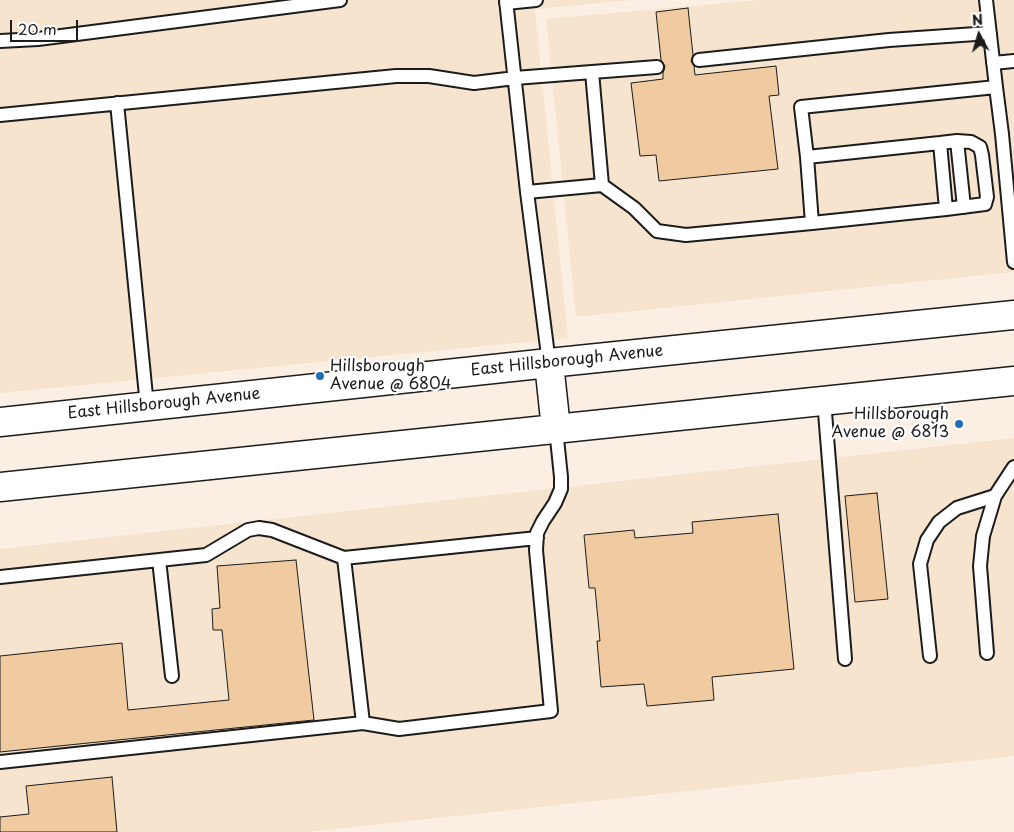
<!DOCTYPE html>
<style>
body{margin:0}
#map{position:relative;width:1014px;height:832px;overflow:hidden;background:#faefe2;font-family:"Playpen Sans",sans-serif}
canvas{display:block}
.north{position:absolute;left:954px;top:10px;width:50px;height:50px;-webkit-text-stroke:4px #fff;paint-order:stroke;rotate:354deg;font-size:14px;font-weight:700;line-height:20px;text-align:center;color:#1c1c1c}
.north::after{content:'';display:block;margin:auto;width:18px;height:22px;background:#1c1c1c;clip-path:polygon(50% 0,100% 100%,50% 72%,0 100%)}
.scale{position:absolute;left:10px;top:20px;width:68px;height:22px;box-sizing:border-box;border:2px solid #1c1c1c;border-top:0;padding-left:6px;font-size:15px;line-height:18px;white-space:nowrap;color:#1c1c1c;-webkit-text-stroke:4px #fff;paint-order:stroke}
</style>
<div id="map">
<canvas width="1014" height="832"></canvas>
<div class="north">N</div>
<div class="scale">20 m</div>
</div>
<script>
const ctx = document.querySelector('canvas').getContext('2d');
ctx.lineJoin = 'round';
function fillPath(path, color) { ctx.fillStyle = color; ctx.fill(path, 'evenodd'); }
const toPath = rows => new Path2D(rows.map(r => 'M' + r).join(''));
function strokePath(path, color, width, dash) { ctx.strokeStyle = color; ctx.lineWidth = width; ctx.lineCap = dash ? 'butt' : 'round'; ctx.setLineDash(dash || []); ctx.stroke(path); }
function label(font, color, halo, rows, align = 'center') {
  ctx.font = font + ' "Playpen Sans",sans-serif'; ctx.lineWidth = 4.5; ctx.setLineDash([]); ctx.textBaseline = 'middle'; ctx.strokeStyle = halo; ctx.fillStyle = color; for (const [text, x, y, turn = 0] of rows) {
    ctx.save(); ctx.translate(x, y); ctx.rotate((+turn || 0) * Math.PI / 180); ctx.textAlign = isNaN(turn) ? turn : align; if (halo) ctx.strokeText(text, 0, 0); ctx.fillText(text, 0, 0); ctx.restore();
  }
}
fillPath(toPath([
 [0,0,633,0,535,9,568,338,0,393],
 [759,0,1014,0,1014,272,576,317,546,19],
 [1014,438,1014,756,307,832,0,832,0,549]
]), '#f7e4ce');
const building = toPath([
 [688,8,693,55,691,61,694,66,695,75,776,66,779,95,769,96,778,169,659,181,656,155,640,156,631,83,663,79,663,73,664,70,665,66,661,60,656,12,688,8],
 [877,493,888,599,855,602,845,496,877,493],
 [778,514,794,669,712,677,714,700,647,706,644,684,601,687,597,641,600,641,595,588,589,588,584,535,634,530,635,538,693,533,692,522,778,514],
 [296,560,314,720,0,752,0,656,122,643,128,710,229,700,222,630,213,630,212,609,220,608,217,566,296,560],
 [112,777,117,832,0,832,0,817,29,814,26,786,112,777]
]);
fillPath(building, '#f0caa0');
strokePath(building, '#1c1c1c', 1);
const lane = toPath([
 [506,0,527,192,549,363],
 [986,0,996,87],
 [506,3,536,0],
 [0,41,38,39,340,0],
 [699,60,889,40,990,33],
 [993,63,1014,61],
 [592,72,657,67],
 [117,103,147,406],
 [0,115,396,76,429,76,474,83,515,78,592,72,602,185],
 [957,141,964,207],
 [807,157,940,143],
 [527,192,602,185,634,208,657,231,686,235,812,223,807,157,801,107,996,87,1002,134,1014,262],
 [812,223,946,209,940,143,957,141,971,142,980,147,982,155,987,197,985,204,946,209],
 [824,400,845,659],
 [344,558,363,723,399,729,551,711,536,550,537,533,543,521,555,503,561,489,561,477,556,429],
 [159,560,172,676],
 [0,577,206,555,248,530,259,528,272,530,344,558,537,538],
 [987,653,980,566,983,536,995,496],
 [930,656,920,564,927,540,939,522,957,508,995,496,1014,467],
 [0,762,363,723]
]);
const primary = toPath([
 [549,363,556,429],
 [0,422,549,363,1014,315],
 [0,487,1014,381]
]);
strokePath(lane, '#1c1c1c', 16);
strokePath(primary, '#1c1c1c', 31);
strokePath(lane, '#fff', 12);
strokePath(primary, '#fff', 28);
for (const [x, y, r, color] of [
 [320,376,5,"#1f6fb2"],
 [959,424,5,"#1f6fb2"]
]) { const dot = new Path2D(); dot.arc(x, y, r, 0, 2 * Math.PI); ctx.fillStyle = color; ctx.fill(dot); strokePath(dot, '#fff', 2); }
label('16px', '#1c1c1c', '#fff', [
 ["East Hillsborough Avenue",567,361,-6],
 ["East Hillsborough Avenue",164,404,-6]
]);
label('16px', '#1c1c1c', '#fff', [
 ["Hillsborough",330,367],
 ["Avenue @ 6804",330,385],
 ["Hillsborough",949,415,"right"],
 ["Avenue @ 6813",949,433,"right"]
], 'left');
</script>
